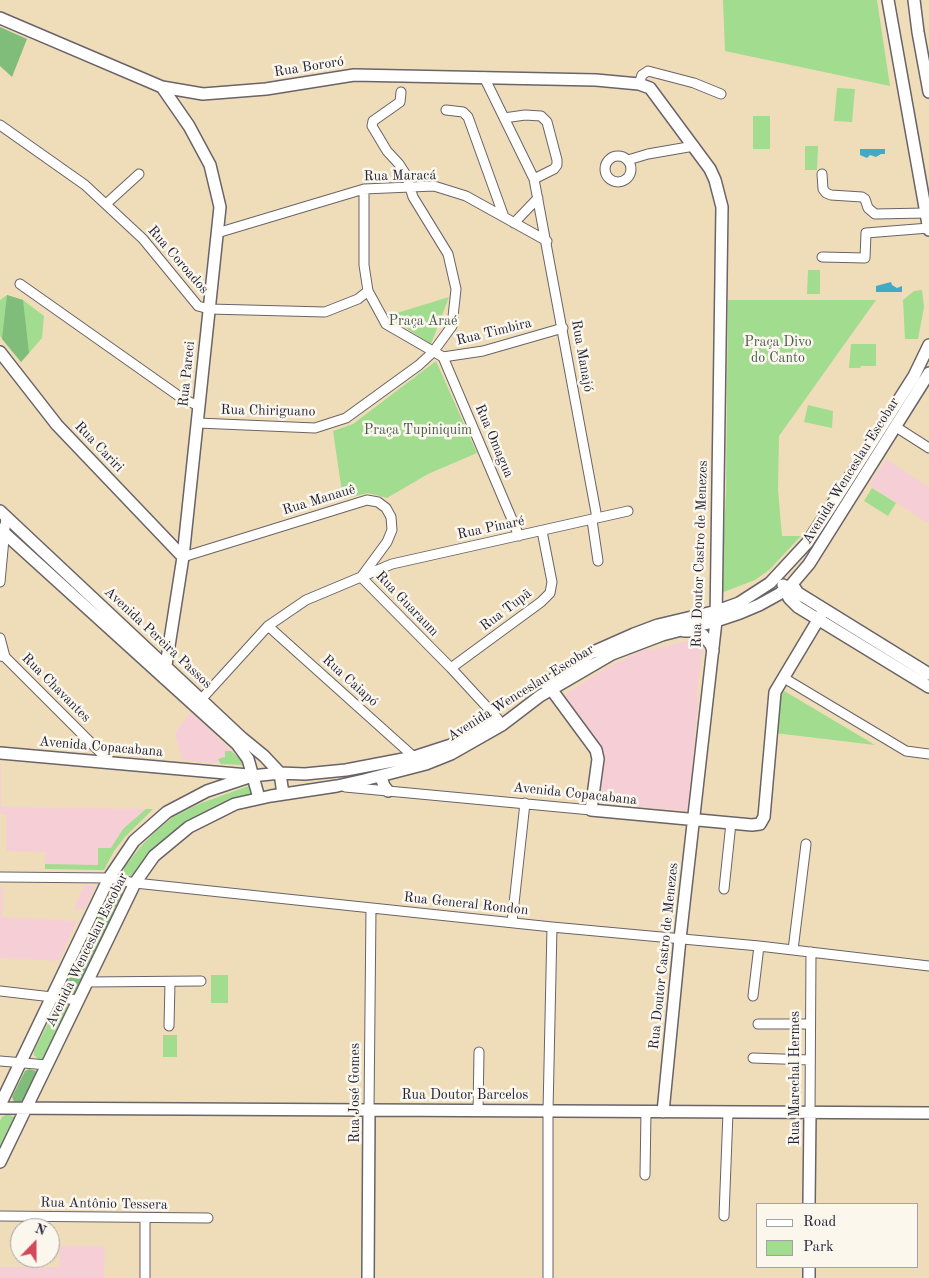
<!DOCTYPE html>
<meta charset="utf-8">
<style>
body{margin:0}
#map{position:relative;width:929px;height:1278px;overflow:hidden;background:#efddba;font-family:"Old Standard TT",serif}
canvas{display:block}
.legend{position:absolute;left:756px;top:1203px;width:162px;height:65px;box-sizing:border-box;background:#fbf7ec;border:1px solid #a4a2a5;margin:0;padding:6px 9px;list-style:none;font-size:15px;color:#22223b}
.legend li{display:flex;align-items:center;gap:10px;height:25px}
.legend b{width:25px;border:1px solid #a4a2a5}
.north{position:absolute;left:10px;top:1218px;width:50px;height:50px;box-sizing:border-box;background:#fbf7ec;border:1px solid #a4a2a5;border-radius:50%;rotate:22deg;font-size:14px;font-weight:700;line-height:20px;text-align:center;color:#22223b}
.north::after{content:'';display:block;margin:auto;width:18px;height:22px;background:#d1495b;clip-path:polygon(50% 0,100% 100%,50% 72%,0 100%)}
</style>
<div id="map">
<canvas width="929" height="1278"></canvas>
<ul class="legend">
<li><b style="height:6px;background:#fff"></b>Road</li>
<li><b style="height:14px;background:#a1dc8f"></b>Park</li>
</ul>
<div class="north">N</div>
</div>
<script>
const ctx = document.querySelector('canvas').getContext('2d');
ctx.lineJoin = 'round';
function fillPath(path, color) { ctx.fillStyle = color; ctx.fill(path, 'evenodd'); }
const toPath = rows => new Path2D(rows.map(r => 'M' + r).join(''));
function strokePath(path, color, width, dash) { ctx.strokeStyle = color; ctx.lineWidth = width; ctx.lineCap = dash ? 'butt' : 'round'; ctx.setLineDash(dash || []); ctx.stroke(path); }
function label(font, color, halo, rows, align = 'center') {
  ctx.font = font + ' "Old Standard TT",serif'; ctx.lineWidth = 5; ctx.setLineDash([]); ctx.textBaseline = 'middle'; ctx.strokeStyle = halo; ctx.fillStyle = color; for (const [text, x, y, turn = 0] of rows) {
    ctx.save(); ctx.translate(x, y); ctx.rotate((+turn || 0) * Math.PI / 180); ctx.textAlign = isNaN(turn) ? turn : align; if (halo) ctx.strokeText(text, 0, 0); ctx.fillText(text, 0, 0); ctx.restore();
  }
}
fillPath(toPath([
 [886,459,929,487,929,524,869,485],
 [694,639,700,642,703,647,697,691,698,702,688,811,598,803,604,758,601,750,583,725,580,716,566,697,567,693,611,665,648,648,651,650],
 [191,712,242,761,242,765,182,760,175,733],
 [0,763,1,763,1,807,153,809,125,837,114,851,104,870,45,869,45,852,6,851,6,814,0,814],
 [84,885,96,886,85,909,74,909],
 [0,887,3,887,2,917,77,921,59,961,0,958],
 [60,1246,105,1246,104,1278,0,1278,0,1267,59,1267]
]), '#f6cfd6');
fillPath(toPath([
 [723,0,877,0,890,86,725,51],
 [837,88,855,89,852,122,834,121],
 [753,116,770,116,770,149,753,149],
 [805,146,818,146,817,170,805,170],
 [808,270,820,270,820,294,807,294],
 [922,290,924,307,918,339,905,339,903,300,914,291],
 [7,295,23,300,44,316,42,338,21,362,0,336,0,300],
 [449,297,431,344,387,316],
 [728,300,876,300,779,436,778,490,782,536,801,536,769,570,755,580,721,593,726,493],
 [851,344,876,344,876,366,861,366,860,368,849,368],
 [436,361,477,453,428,474,387,498,368,493,343,499,333,431,353,424],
 [808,405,833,411,832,428,804,422],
 [872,488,896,503,888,516,864,501],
 [781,689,875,745,775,733,777,701],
 [225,751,231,751,242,761,242,765,221,764,218,759,225,757],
 [251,785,254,794,234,799,195,817,182,826,135,875,128,876,124,873,124,868,142,845,156,831,173,817,199,804],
 [146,809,153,809,125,837,114,851,104,870,45,869,45,864,98,865,98,848,111,848,123,829],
 [211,975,228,975,228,1003,211,1003],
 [61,1002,67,1004,68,1008,47,1055,43,1059,38,1059,34,1055,34,1051,58,1004],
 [163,1035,177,1035,177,1057,163,1057],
 [7,1114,14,1117,14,1123,0,1153,0,1121,2,1117]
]), '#a1dc8f');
fillPath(toPath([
 [0,27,27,39,12,77,0,66],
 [7,295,23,300,29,353,21,362,2,339],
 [114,888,119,889,122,892,123,897,77,991,73,994,69,993,65,986,111,890],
 [29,1069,36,1071,37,1076,25,1103,20,1105,14,1102,12,1097,25,1071]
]), '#80bc7a');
fillPath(toPath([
 [860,149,885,149,885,154,881,154,876,157,870,155,867,158,860,155],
 [891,282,892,285,897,288,902,286,902,292,876,292,876,286]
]), '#42aac2');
const street = toPath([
 [484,77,534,179,597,518],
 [639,84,642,75,648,71,694,83,721,94],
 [446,110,463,112,468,117,504,217],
 [504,118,525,115,541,116,547,122,557,160,557,165,554,169,534,179],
 [0,125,85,185,143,239,198,306,209,309,325,312,358,299,368,291],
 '605 169a13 13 0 1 1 26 0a13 13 0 1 1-26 0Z',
 [628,160,648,154,694,146],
 [822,174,823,189,826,193,831,195,862,197,865,199,868,208,875,214,926,213],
 [364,189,364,265,368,291,386,324,443,357,483,351,563,328],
 [106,204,139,174],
 [514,223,538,198],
 [217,233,364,189,434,186,466,196,547,241],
 [822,257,865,258,866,233,929,228],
 [20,284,183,399,199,406],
 [443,357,519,536],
 [198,423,315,428,346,418,419,365,433,352,452,326,456,289,448,254,413,197,406,175,399,164,387,151,372,126,373,121,400,102,401,92],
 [896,427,929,448],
 [592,520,598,561],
 [183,557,367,500,378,502,386,508,391,517,392,530,387,542,362,576],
 [361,577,451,668,498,719],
 [0,582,6,517],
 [268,626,414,757],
 [0,638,5,657],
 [0,656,5,657,111,763],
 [451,668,541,602,550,593,552,582,542,531],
 [784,678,906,751,929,754],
 [197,704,268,626,306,600,392,564,628,511],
 [345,787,591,810],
 [0,877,109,878,135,883,552,927,759,946,929,966],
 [724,889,731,823],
 [512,922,525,803],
 [793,950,806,844],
 [87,982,201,981],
 [0,991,78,1000],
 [753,996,759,946],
 [758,1024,810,1024],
 [169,1026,170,982],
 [753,1058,810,1060],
 [0,1061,47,1065],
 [369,1110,371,908],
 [478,1110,479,1052],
 [810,1113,811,952],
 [645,1175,646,1111],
 [0,1216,208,1218],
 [724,1216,728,1112],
 [145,1218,145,1278],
 [548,1278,548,1111,552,927]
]);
const secondary = toPath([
 [888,0,929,230],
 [914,0,918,32,929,92],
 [0,18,162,87,203,94,266,89,354,75,596,80,639,84,650,88,710,169,715,180,722,207,716,621,680,939,663,1112],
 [162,87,189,126,210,165,220,207,183,557,164,678],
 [0,352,57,425,183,557],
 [0,511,242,738,264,756,280,773,283,794],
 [0,529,237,744,248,759,259,798],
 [792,584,798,593,929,674],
 [783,585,789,598,798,607,929,687],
 [684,631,692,631,703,635,711,645,713,651],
 [546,684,591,653,634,634,658,625,717,611,739,603,770,583,807,543,830,508,914,376,929,345],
 [551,689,596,750,598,759,591,810,752,825,760,824,764,817,775,692,824,610],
 [0,753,248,775],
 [383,775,382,780,384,786,388,791],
 [0,1105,109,878,134,841,167,812,207,791,252,776,280,773,305,774,346,770,414,757,451,745,494,721],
 [0,1108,929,1113],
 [0,1162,135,883,154,856,189,827,235,804,271,796,337,786,364,780,426,764,451,754,502,725,540,696,612,654,662,635,716,621,740,613,759,605,779,594,792,584,809,564,929,373],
 [809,1204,810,1113],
 [368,1278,369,1110],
 [809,1278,809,1267]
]);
strokePath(street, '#6a6367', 11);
strokePath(secondary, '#6a6367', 14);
strokePath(street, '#fff', 9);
strokePath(secondary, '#fff', 11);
label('14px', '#22223b', '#fbf7ec', [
 ["Rua Bororó",309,67,-9],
 ["Rua Maracá",400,176,-1],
 ["Rua Coroados",178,260,49],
 ["Rua Timbira",494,332,-14],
 ["Rua Manajó",582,356,80],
 ["Rua Pareci",187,374,-84],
 ["Rua Chiriguano",268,411,1],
 ["Rua Omagua",494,441,67],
 ["Rua Cariri",99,447,46],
 ["Avenida Wenceslau Escobar",851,471,-58],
 ["Rua Manauê",319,500,-17],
 ["Rua Pinaré",491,528,-12],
 ["Rua Doutor Castro de Menezes",700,554,-88],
 ["Rua Guaraum",407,604,46],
 ["Rua Tupã",506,610,-37],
 ["Avenida Pereira Passos",158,638,43],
 ["Rua Caiapó",350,681,42],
 ["Rua Chavantes",56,688,45],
 ["Avenida Wenceslau Escobar",521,693,-32],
 ["Avenida Copacabana",101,747,5],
 ["Avenida Copacabana",575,794,6],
 ["Rua General Rondon",466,904,6],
 ["Avenida Wenceslau Escobar",87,950,-64],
 ["Rua Doutor Castro de Menezes",664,956,-84],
 ["Rua Marechal Hermes",795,1078,-90],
 ["Rua José Gomes",355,1093,-90],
 ["Rua Doutor Barcelos",465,1095],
 ["Rua Antônio Tessera",104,1204,1]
]);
label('14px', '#485a54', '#fbf7ec', [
 ["Praça Araé",423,321],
 ["Praça Divo",778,342],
 ["do Canto",778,358],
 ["Praça Tupiniquim",418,430]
]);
</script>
